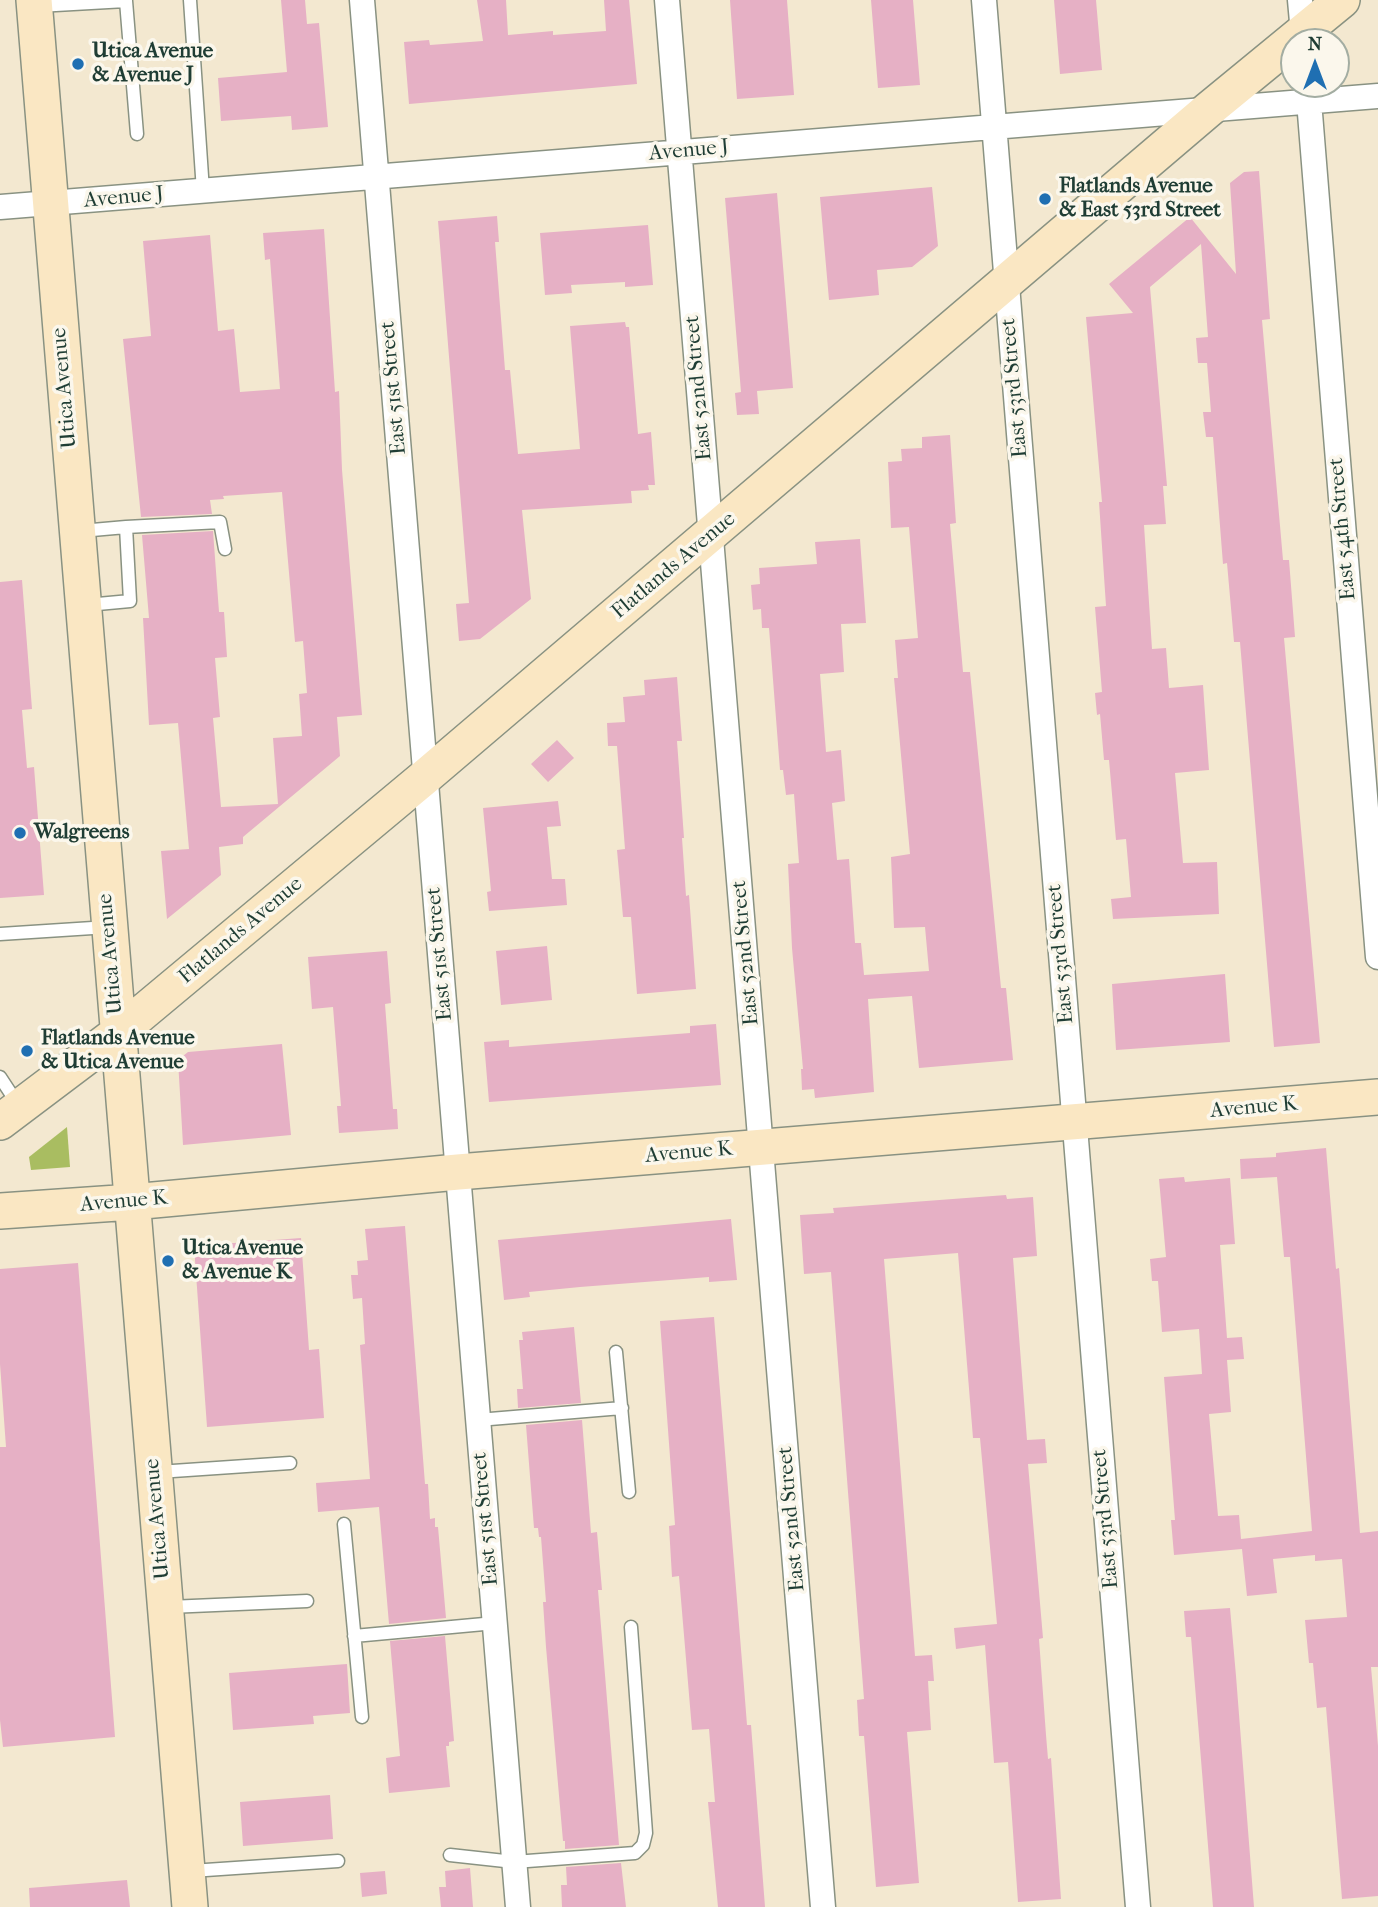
<!DOCTYPE html>
<style>
body{margin:0}
#map{position:relative;width:1378px;height:1907px;overflow:hidden;background:#f3e8d0;font-family:"IM FELL French Canon",serif}
canvas{display:block}
.north{position:absolute;left:1280px;top:28px;width:70px;height:70px;box-sizing:border-box;background:#fbf7ec;border:2px solid #a3ada2;border-radius:50%;rotate:0deg;font-size:19px;font-weight:700;line-height:28px;text-align:center;color:#1f3d34}
.north::after{content:'';display:block;margin:auto;width:24px;height:32px;background:#1f6fb2;clip-path:polygon(50% 0,100% 100%,50% 72%,0 100%)}
</style>
<div id="map">
<canvas width="1378" height="1907"></canvas>
<div class="north">N</div>
</div>
<script>
const ctx = document.querySelector('canvas').getContext('2d');
ctx.lineJoin = 'round';
function fillPath(path, color) { ctx.fillStyle = color; ctx.fill(path, 'evenodd'); }
const toPath = rows => new Path2D(rows.map(r => 'M' + r).join(''));
function strokePath(path, color, width, dash) { ctx.strokeStyle = color; ctx.lineWidth = width; ctx.lineCap = dash ? 'butt' : 'round'; ctx.setLineDash(dash || []); ctx.stroke(path); }
function label(font, color, halo, rows, align = 'center') {
  ctx.font = font + ' "IM FELL French Canon",serif'; ctx.lineWidth = 7; ctx.setLineDash([]); ctx.textBaseline = 'middle'; ctx.strokeStyle = halo; ctx.fillStyle = color; for (const [text, x, y, turn = 0] of rows) {
    ctx.save(); ctx.translate(x, y); ctx.rotate((+turn || 0) * Math.PI / 180); ctx.textAlign = isNaN(turn) ? turn : align; if (halo) ctx.strokeText(text, 0, 0); ctx.fillText(text, 0, 0); ctx.restore();
  }
}
fillPath(toPath([
 [67,1127,70,1167,31,1170,29,1157]
]), '#a9bd61');
fillPath(toPath([
 [281,0,305,0,307,24,319,23,328,127,292,130,291,116,221,121,218,78,287,72],
 [477,0,506,0,508,35,553,31,553,35,606,31,604,0,629,0,637,84,409,104,404,42,429,40,430,45,483,41],
 [730,0,787,0,794,95,737,99],
 [871,0,913,0,920,85,878,88],
 [1054,0,1096,0,1102,70,1060,74],
 [1259,171,1270,319,1262,320,1283,560,1289,560,1295,637,1284,638,1320,1043,1274,1047,1240,642,1234,642,1227,563,1223,564,1213,437,1206,437,1203,412,1211,412,1207,363,1198,363,1196,338,1208,337,1201,244,1150,287,1167,486,1163,486,1166,524,1144,525,1152,649,1166,648,1169,688,1203,685,1209,770,1175,773,1183,863,1217,862,1219,914,1113,919,1111,899,1131,897,1126,839,1116,840,1109,760,1104,760,1100,714,1097,715,1095,693,1102,692,1095,607,1106,606,1099,502,1102,502,1086,317,1133,313,1109,284,1190,217,1236,274,1230,183,1244,172],
 [932,187,938,246,912,267,877,270,879,295,829,300,820,197],
 [777,193,793,388,757,391,759,414,737,415,735,393,741,392,725,198],
 [497,216,499,242,495,242,505,370,510,370,518,454,580,449,570,326,625,322,626,327,629,327,638,434,651,432,655,485,648,485,649,490,631,491,632,503,522,510,531,599,480,639,459,641,456,604,469,603,438,221],
 [648,225,653,285,625,287,625,282,571,285,572,293,545,295,540,233],
 [324,229,335,392,339,391,342,470,362,715,337,717,340,756,243,837,243,844,219,847,221,875,167,919,161,851,189,849,178,723,149,725,143,618,149,618,142,535,213,531,219,612,224,612,227,657,215,658,220,717,213,718,221,807,278,804,273,738,302,736,299,694,307,693,303,641,295,642,282,492,223,496,224,499,210,500,212,514,141,517,123,339,151,336,143,241,210,235,218,331,234,329,240,392,280,389,270,259,265,260,263,233],
 [950,435,956,523,950,524,963,672,970,672,1001,988,1006,988,1013,1060,919,1068,912,996,868,999,874,1092,815,1098,814,1089,802,1090,801,1069,803,1069,792,948,788,864,799,863,794,794,786,795,783,770,780,770,769,628,762,628,761,609,753,610,751,585,760,584,759,568,817,564,815,542,860,539,866,623,841,624,844,672,820,674,826,752,841,750,845,801,832,803,837,860,849,859,855,943,861,943,864,975,929,971,925,927,894,928,891,857,910,854,894,678,898,678,895,640,918,638,909,527,891,528,888,462,902,461,901,449,922,448,922,437],
 [22,580,32,709,22,710,27,768,34,767,44,895,0,898,0,582],
 [677,677,682,741,677,741,684,838,682,838,686,896,689,895,696,989,637,994,631,917,623,917,617,850,625,849,617,746,608,746,607,723,625,722,623,697,645,695,644,680],
 [557,740,574,758,548,782,531,764],
 [558,801,561,826,547,827,552,879,565,879,567,905,489,911,487,892,491,891,483,808],
 [547,946,552,1000,501,1005,496,951],
 [387,951,391,1003,385,1004,393,1109,397,1109,398,1129,339,1133,337,1106,341,1106,333,1007,312,1009,308,957],
 [1225,974,1230,1042,1116,1050,1112,984],
 [716,1024,721,1085,489,1102,484,1042,509,1040,509,1047,690,1033,690,1026],
 [282,1044,291,1135,183,1145,178,1060,188,1052],
 [1326,1148,1336,1269,1339,1268,1360,1533,1378,1531,1378,1667,1371,1667,1378,1746,1378,1896,1342,1899,1326,1707,1317,1708,1313,1663,1309,1663,1305,1620,1347,1617,1342,1559,1315,1561,1315,1555,1273,1559,1277,1593,1247,1596,1242,1549,1174,1555,1171,1520,1175,1520,1164,1377,1202,1374,1199,1329,1162,1332,1158,1281,1152,1281,1150,1259,1166,1257,1159,1179,1184,1177,1185,1182,1230,1178,1235,1244,1220,1245,1227,1338,1242,1337,1244,1359,1227,1360,1231,1412,1209,1414,1218,1516,1239,1515,1241,1539,1312,1531,1290,1257,1284,1257,1277,1177,1241,1179,1240,1159,1276,1157,1276,1153],
 [1006,1195,1007,1199,1033,1197,1037,1256,1013,1258,1027,1440,1045,1439,1047,1463,1028,1464,1043,1638,1039,1639,1046,1735,1048,1759,1051,1758,1061,1899,1018,1902,1008,1762,994,1763,985,1645,956,1649,954,1628,997,1624,980,1438,973,1438,958,1253,884,1259,915,1656,932,1655,934,1681,928,1681,931,1730,907,1732,919,1883,876,1887,864,1736,859,1736,857,1700,864,1699,831,1272,804,1274,800,1215,834,1213,833,1208],
 [731,1219,737,1280,709,1282,709,1277,580,1287,529,1292,530,1297,504,1300,498,1240],
 [405,1226,425,1484,428,1484,430,1519,435,1518,435,1527,438,1527,446,1618,389,1624,379,1507,318,1512,316,1483,370,1479,360,1345,365,1344,362,1298,353,1299,351,1275,358,1275,357,1261,368,1260,365,1229],
 [301,1238,309,1350,319,1349,324,1418,207,1427,194,1246],
 [78,1263,115,1737,3,1747,0,1720,0,1447,6,1447,0,1364,0,1269],
 [714,1317,743,1674,747,1725,751,1725,765,1907,718,1907,708,1802,715,1802,709,1729,692,1730,679,1576,672,1577,669,1526,675,1525,660,1321],
 [574,1327,581,1403,518,1408,517,1389,523,1389,519,1340,523,1340,522,1332],
 [582,1420,591,1533,597,1532,602,1590,598,1590,619,1845,565,1849,565,1841,563,1841,546,1647,543,1602,546,1602,541,1537,539,1537,538,1528,534,1528,526,1425],
 [1230,1608,1236,1676,1254,1907,1213,1907,1191,1637,1186,1637,1184,1611],
 [445,1636,454,1741,449,1742,449,1746,446,1746,450,1787,389,1793,386,1758,400,1756,390,1641],
 [347,1664,350,1713,313,1716,314,1724,233,1730,229,1673],
 [330,1795,333,1839,243,1846,240,1802],
 [621,1863,626,1907,562,1907,561,1885,567,1885,566,1867],
 [470,1868,473,1907,441,1907,439,1887,446,1887,445,1871],
 [385,1871,387,1894,362,1897,360,1873],
 [127,1880,130,1907,30,1907,29,1888]
]), '#e6b0c5');
const lane = toPath([
 [190,0,203,191],
 [38,6,126,1,137,134],
 [81,531,126,527],
 [87,605,130,601,126,527,220,522,225,549],
 [0,934,108,927],
 [0,1077,19,1106],
 [616,1352,629,1492],
 [478,1420,622,1408],
 [158,1472,290,1463],
 [344,1524,362,1717],
 [169,1607,307,1601],
 [354,1636,495,1623],
 [450,1855,514,1862,635,1853,643,1845,646,1833,631,1627],
 [191,1871,338,1861]
]);
const street = toPath([
 [362,0,518,1907],
 [667,0,823,1907],
 [984,0,1138,1907],
 [1300,0,1303,33],
 [1309,101,1378,957],
 [0,207,1378,96]
]);
const secondary = toPath([
 [34,0,190,1907],
 [0,1122,118,1033,425,777,1208,110,1342,0],
 [0,1211,132,1202,458,1172,1378,1097]
]);
strokePath(lane, '#899282', 15);
strokePath(street, '#899282', 27);
strokePath(secondary, '#899282', 38);
strokePath(lane, '#fff', 12);
strokePath(street, '#fff', 24);
strokePath(secondary, '#fae7c3', 35);
for (const [x, y, r, color] of [
 [78,64,7,"#1f6fb2"],
 [1045,199,7,"#1f6fb2"],
 [20,833,7,"#1f6fb2"],
 [27,1051,7,"#1f6fb2"],
 [168,1261,7,"#1f6fb2"]
]) { const dot = new Path2D(); dot.arc(x, y, r, 0, 2 * Math.PI); ctx.fillStyle = color; ctx.fill(dot); strokePath(dot, '#fbf7ec', 2.5); }
label('bold 21px', '#1f3d34', '#fbf7ec', [
 ["Utica Avenue",92,52],
 ["& Avenue J",92,76],
 ["Flatlands Avenue",1059,187],
 ["& East 53rd Street",1059,211],
 ["Walgreens",34,833],
 ["Flatlands Avenue",41,1039],
 ["& Utica Avenue",41,1063],
 ["Utica Avenue",182,1249],
 ["& Avenue K",182,1273]
], 'left');
label('21px', '#1f3d34', '#fbf7ec', [
 ["Avenue J",689,151,-5],
 ["Avenue J",124,198,-5],
 ["Utica Avenue",65,388,-95],
 ["East 51st Street",394,388,-95],
 ["East 52nd Street",699,388,-95],
 ["East 53rd Street",1015,388,-95],
 ["East 54th Street",1343,529,-95],
 ["Flatlands Avenue",674,566,-40],
 ["Flatlands Avenue",241,931,-40],
 ["East 52nd Street",746,953,-95],
 ["Utica Avenue",111,954,-95],
 ["East 51st Street",440,954,-95],
 ["East 53rd Street",1061,954,-95],
 ["Avenue K",1254,1108,-5],
 ["Avenue K",689,1153,-5],
 ["Avenue K",124,1202,-5],
 ["Utica Avenue",158,1519,-95],
 ["East 51st Street",486,1519,-95],
 ["East 52nd Street",792,1519,-95],
 ["East 53rd Street",1106,1519,-95]
]);
</script>
